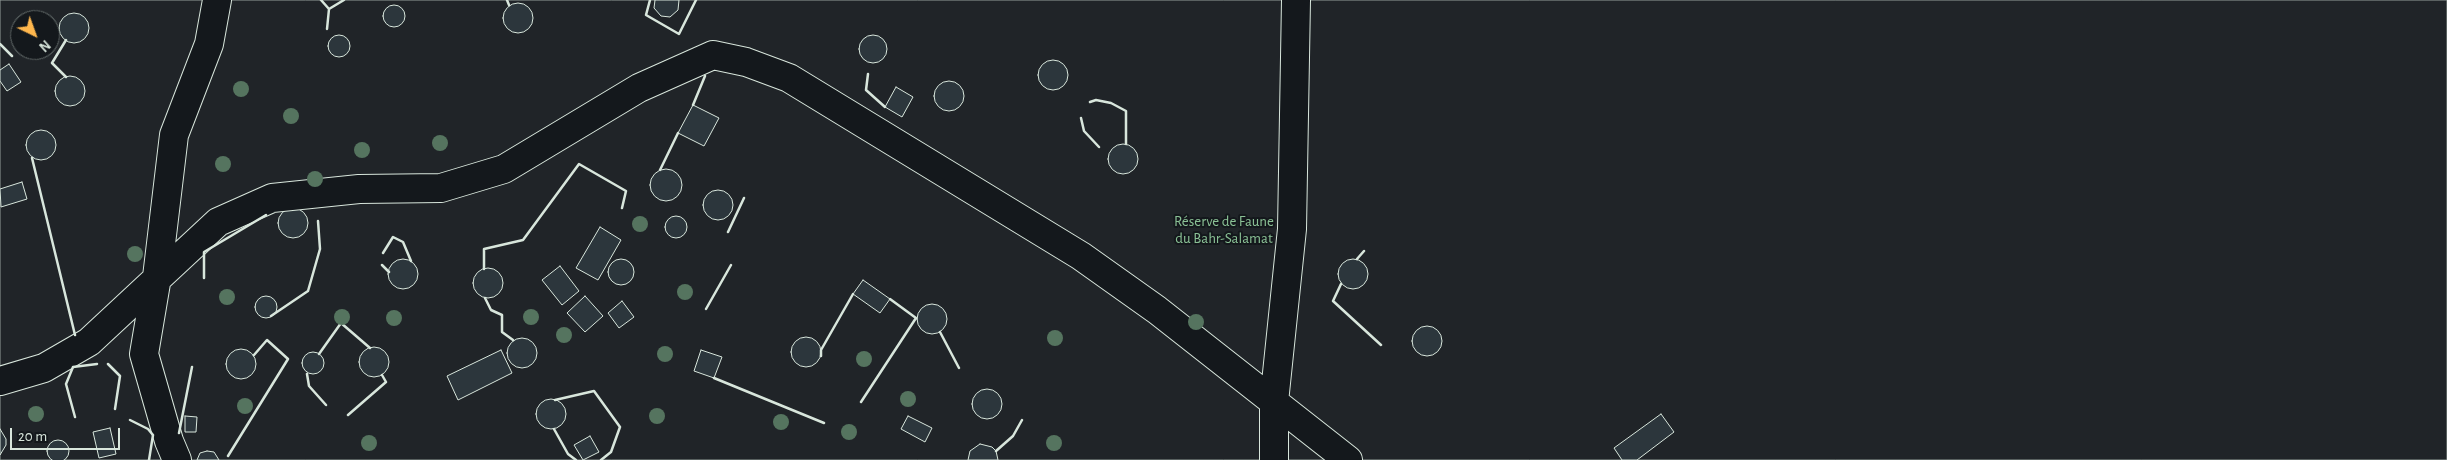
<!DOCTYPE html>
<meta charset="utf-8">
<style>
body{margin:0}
#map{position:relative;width:2447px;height:460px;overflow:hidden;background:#14181c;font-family:"Alegreya Sans",sans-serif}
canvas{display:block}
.north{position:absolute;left:10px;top:10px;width:50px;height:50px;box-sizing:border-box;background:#14181c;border:1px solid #626a69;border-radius:50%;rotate:138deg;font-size:14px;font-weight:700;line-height:20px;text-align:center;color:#d8e6dc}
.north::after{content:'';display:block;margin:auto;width:18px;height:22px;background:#ffb74d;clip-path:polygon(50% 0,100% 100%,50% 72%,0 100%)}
.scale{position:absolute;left:10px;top:428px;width:110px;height:22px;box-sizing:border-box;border:2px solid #d8e6dc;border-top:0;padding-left:6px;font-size:15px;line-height:18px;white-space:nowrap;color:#d8e6dc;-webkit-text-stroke:4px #14181c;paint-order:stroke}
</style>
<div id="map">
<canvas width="2447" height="460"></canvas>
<div class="north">N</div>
<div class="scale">20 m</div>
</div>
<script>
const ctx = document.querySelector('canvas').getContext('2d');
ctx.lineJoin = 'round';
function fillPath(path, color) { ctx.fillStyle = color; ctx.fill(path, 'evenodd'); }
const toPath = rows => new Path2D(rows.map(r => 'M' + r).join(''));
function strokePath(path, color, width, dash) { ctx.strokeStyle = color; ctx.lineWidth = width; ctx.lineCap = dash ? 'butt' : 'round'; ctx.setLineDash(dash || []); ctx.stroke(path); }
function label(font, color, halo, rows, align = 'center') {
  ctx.font = font + ' "Alegreya Sans",sans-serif'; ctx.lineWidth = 4; ctx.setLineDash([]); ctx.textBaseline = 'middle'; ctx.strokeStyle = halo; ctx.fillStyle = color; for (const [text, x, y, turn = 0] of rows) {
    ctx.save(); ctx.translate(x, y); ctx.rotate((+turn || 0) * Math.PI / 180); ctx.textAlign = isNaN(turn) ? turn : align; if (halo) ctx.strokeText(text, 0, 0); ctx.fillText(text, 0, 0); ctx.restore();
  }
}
const green = toPath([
 [0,0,2447,0,2447,460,0,460,0,0],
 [20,20,50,20,50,50,20,50,20,20]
]);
fillPath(green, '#202428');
strokePath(green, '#939e99', 1);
const building = toPath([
 [655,0,679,0,678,10,670,17,661,16,654,8,655,0],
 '503 18a15 15 0 1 1 30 0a15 15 0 1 1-30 0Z',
 '383 16a11 11 0 1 1 22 0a11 11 0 1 1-22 0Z',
 '59 28a15 15 0 1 1 30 0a15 15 0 1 1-30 0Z',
 '328 46a11 11 0 1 1 22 0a11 11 0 1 1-22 0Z',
 '859 49a14 14 0 1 1 28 0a14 14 0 1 1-28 0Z',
 '1038 75a15 15 0 1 1 30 0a15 15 0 1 1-30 0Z',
 [9,64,21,82,7,91,0,81,0,70,9,64],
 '55 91a15 15 0 1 1 30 0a15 15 0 1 1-30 0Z',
 '934 96a15 15 0 1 1 30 0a15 15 0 1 1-30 0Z',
 [896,87,913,97,902,117,885,107,896,87],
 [693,105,719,118,704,146,678,133,693,105],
 '26 145a15 15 0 1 1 30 0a15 15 0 1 1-30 0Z',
 '1108 159a15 15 0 1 1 30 0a15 15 0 1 1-30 0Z',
 '650 185a16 16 0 1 1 32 0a16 16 0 1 1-32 0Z',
 [22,182,27,199,1,207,0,189,22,182],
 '703 205a15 15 0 1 1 30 0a15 15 0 1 1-30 0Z',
 '278 223a15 15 0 1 1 30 0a15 15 0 1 1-30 0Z',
 '665 227a11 11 0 1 1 22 0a11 11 0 1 1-22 0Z',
 [600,227,621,240,598,280,576,268,600,227],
 '608 272a13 13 0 1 1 26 0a13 13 0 1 1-26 0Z',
 '1338 274a15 15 0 1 1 30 0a15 15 0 1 1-30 0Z',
 '388 274a15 15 0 1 1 30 0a15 15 0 1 1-30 0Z',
 [560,266,579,291,562,305,542,280,560,266],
 '473 283a15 15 0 1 1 30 0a15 15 0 1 1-30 0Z',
 [863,280,890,299,880,313,853,294,863,280],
 '255 307a11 11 0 1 1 22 0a11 11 0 1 1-22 0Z',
 [585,296,603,316,585,332,567,313,585,296],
 [622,301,634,317,619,328,608,313,622,301],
 '917 319a15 15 0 1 1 30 0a15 15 0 1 1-30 0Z',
 '1412 341a15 15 0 1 1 30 0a15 15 0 1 1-30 0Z',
 '791 352a15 15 0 1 1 30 0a15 15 0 1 1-30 0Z',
 '507 353a15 15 0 1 1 30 0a15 15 0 1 1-30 0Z',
 '359 362a15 15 0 1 1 30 0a15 15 0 1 1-30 0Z',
 '226 364a15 15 0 1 1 30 0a15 15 0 1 1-30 0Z',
 [501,350,512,373,458,400,447,376,501,350],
 [701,350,722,357,714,378,694,371,701,350],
 '302 363a11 11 0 1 1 22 0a11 11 0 1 1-22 0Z',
 '972 404a15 15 0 1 1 30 0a15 15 0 1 1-30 0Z',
 '536 414a15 15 0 1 1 30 0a15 15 0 1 1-30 0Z',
 [1661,414,1674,432,1637,460,1622,460,1614,448,1661,414],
 [185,416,197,417,196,432,185,432,185,416],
 [908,416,932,428,925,442,901,429,908,416],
 [110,428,116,454,99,458,93,432,110,428],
 [0,429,6,439,6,445,0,455,0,429],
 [590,436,599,452,583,460,574,445,590,436],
 '47 451a11 11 0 1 1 22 0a11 11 0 1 1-22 0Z',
 [980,444,992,447,996,451,998,460,968,460,970,451,980,444],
 [207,451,214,452,219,460,197,460,200,453,207,451]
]);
fillPath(building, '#2c363c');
strokePath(building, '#d8e6dc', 1);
const minor = toPath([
 [0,381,44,368,89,342,218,222,272,198,359,189,441,188,504,169,639,88,713,55,746,62,789,78,1081,256,1157,310,1348,460],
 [177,460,169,441,144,354,157,277,174,135,209,44,217,0],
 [1274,460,1274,402,1292,229,1296,0]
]);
strokePath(minor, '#d8e6dc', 30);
strokePath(minor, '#14181c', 28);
strokePath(toPath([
 [321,0,329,9,327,29],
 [507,0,509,5],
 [650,0,646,15,679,34,696,0],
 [329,9,344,0],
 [66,40,52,63,66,77],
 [0,44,12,56],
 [868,74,866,90,885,107],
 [1090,102,1096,100,1111,103,1126,111,1126,144],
 [693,105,705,76],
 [1081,118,1084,131,1099,147],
 [32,158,75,335],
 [660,170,678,133],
 [728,232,744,198],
 [383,253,393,237,403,242,411,261],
 [1357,259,1364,251],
 [382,265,389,272],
 [484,269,484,249,523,240,579,164,626,191,622,208],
 [204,278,204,252,266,215],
 [1341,284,1333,301,1381,345],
 [485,298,491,310,502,315,502,332,513,340],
 [706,309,731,265],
 [271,316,308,291,320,249,318,221],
 [940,332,959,368],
 [319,354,341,323,370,348],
 [821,356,821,350,853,294],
 [108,364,120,376,115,409],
 [307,374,309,386,326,405],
 [714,378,824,423],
 [555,400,594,391,620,427,611,452,601,460],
 [861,402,916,318,890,299],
 [348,415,386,382,382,375],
 [75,417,66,384,73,367,97,364],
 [130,420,148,429,153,435,149,460],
 [554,429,568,454,576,460],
 [179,433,192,367],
 [996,451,1013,436,1022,420],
 [228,456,288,359,267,340,254,355]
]), '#d8e6dc', 2.5);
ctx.fillStyle = '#55745f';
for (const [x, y] of [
 [241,89],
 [291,116],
 [440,143],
 [362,150],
 [223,164],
 [315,179],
 [640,224],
 [135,254],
 [685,292],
 [227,297],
 [342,317],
 [531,317],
 [394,318],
 [1196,322],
 [564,335],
 [1055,338],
 [665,354],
 [864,359],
 [908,399],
 [245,406],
 [36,414],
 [657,416],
 [781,422],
 [849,432],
 [369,443],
 [1054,443]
]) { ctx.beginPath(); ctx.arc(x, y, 8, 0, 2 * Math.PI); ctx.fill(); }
label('15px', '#8ac095', '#14181c', [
 ["Réserve de Faune",1224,221],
 ["du Bahr-Salamat",1224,238]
]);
</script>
